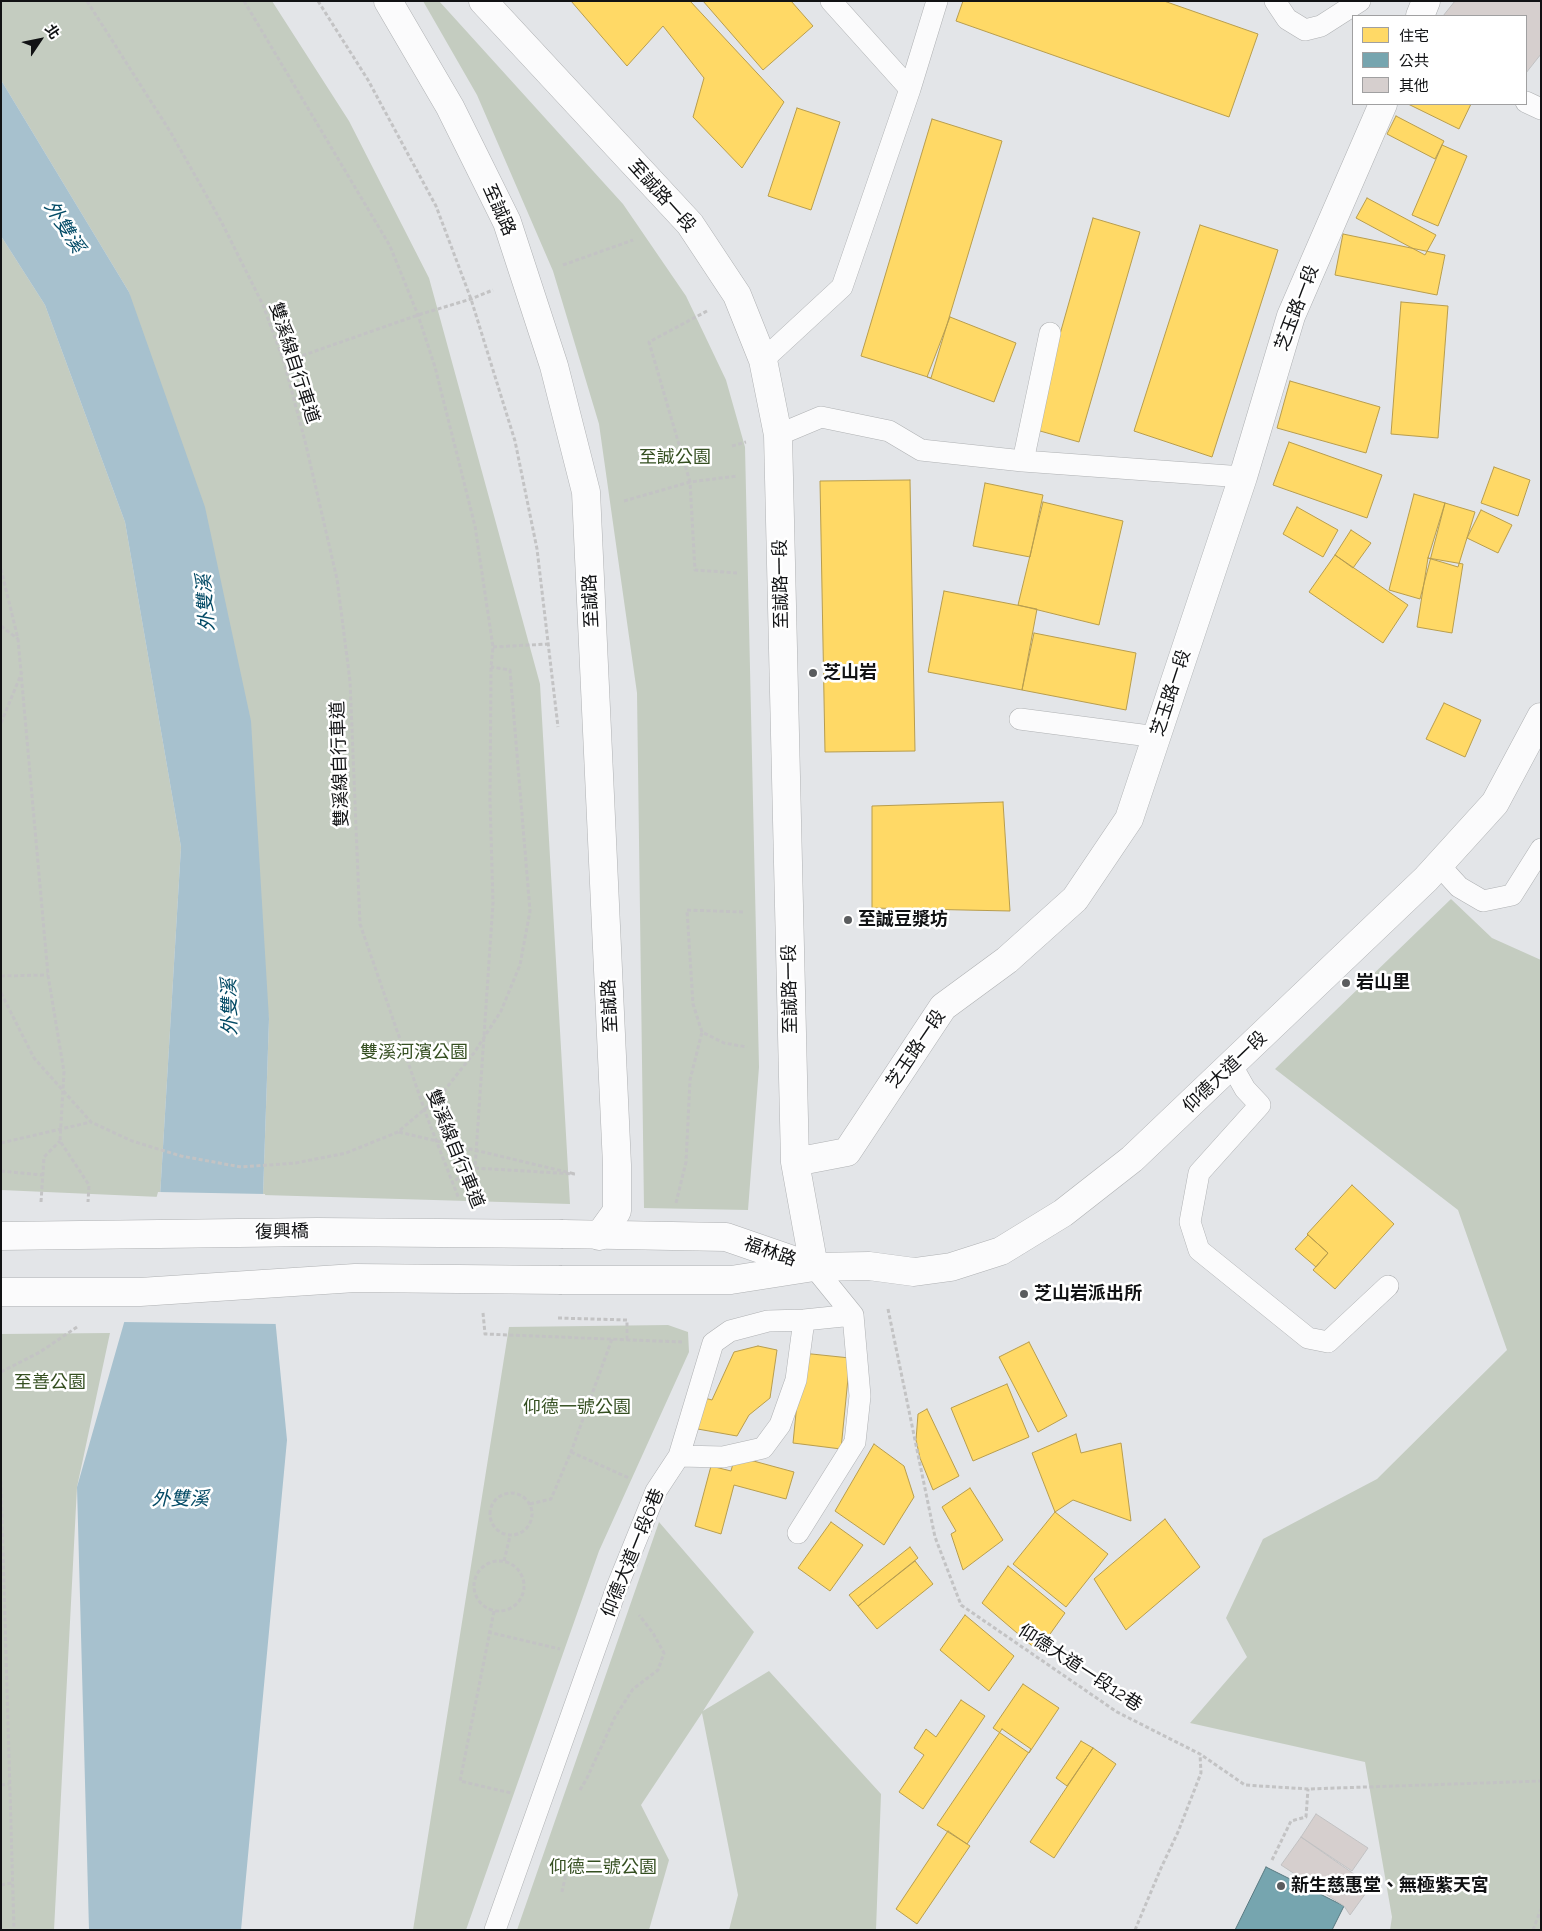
<!DOCTYPE html>
<meta charset="utf-8">
<style>
body{margin:0}
#map{position:relative;width:1542px;height:1931px;overflow:hidden;background:#e3e5e8;font-family:Raleway,"Noto Sans TC",sans-serif}
canvas{display:block}
.frame{position:absolute;inset:0;border:2px solid #111214;pointer-events:none}
.legend{position:absolute;left:1352px;top:15px;width:175px;height:90px;box-sizing:border-box;background:#fff;border:1px solid #a0a0a1;margin:0;padding:6px 9px;list-style:none;font-size:15px;color:#111214}
.legend li{display:flex;align-items:center;gap:10px;height:25px}
.legend b{width:25px;border:1px solid #a0a0a1}
.north{position:absolute;left:15px;top:15px;width:50px;height:50px;-webkit-text-stroke:4px #fff;paint-order:stroke;rotate:56deg;font-size:14px;font-weight:700;line-height:20px;text-align:center;color:#111214}
.north::after{content:'';display:block;margin:auto;width:18px;height:22px;background:#111214;clip-path:polygon(50% 0,100% 100%,50% 72%,0 100%)}
</style>
<div id="map">
<canvas width="1542" height="1931"></canvas>
<div class="frame"></div>
<ul class="legend">
<li><b style="height:14px;background:#ffd966"></b>住宅</li>
<li><b style="height:14px;background:#76a5af"></b>公共</li>
<li><b style="height:14px;background:#d6cfce"></b>其他</li>
</ul>
<div class="north">北</div>
</div>
<script>
const ctx = document.querySelector('canvas').getContext('2d');
ctx.lineJoin = 'round';
function fillPath(path, color) { ctx.fillStyle = color; ctx.fill(path, 'evenodd'); }
const toPath = rows => new Path2D(rows.map(r => 'M' + r).join(''));
function strokePath(path, color, width, dash) { ctx.strokeStyle = color; ctx.lineWidth = width; ctx.lineCap = dash ? 'butt' : 'round'; ctx.setLineDash(dash || []); ctx.stroke(path); }
function label(font, color, halo, rows, align = 'center') {
  ctx.font = font + ' Raleway,"Noto Sans TC",sans-serif'; ctx.lineWidth = 5; ctx.setLineDash([]); ctx.textBaseline = 'middle'; ctx.strokeStyle = halo; ctx.fillStyle = color; for (const [text, x, y, turn = 0] of rows) {
    ctx.save(); ctx.translate(x, y); ctx.rotate((+turn || 0) * Math.PI / 180); ctx.textAlign = isNaN(turn) ? turn : align; if (halo) ctx.strokeText(text, 0, 0); ctx.fillText(text, 0, 0); ctx.restore();
  }
}
fillPath(toPath([
 [1,1,272,1,349,121,429,278,540,684,570,1204,263,1195,269,1019,129,292,1,80],
 [423,1,439,1,623,204,686,296,726,380,745,447,759,1067,748,1210,644,1208,637,693,599,424,553,271,477,95],
 [1,236,45,305,125,522,181,847,160,1197,1,1190],
 [1451,899,1492,938,1541,960,1541,1930,1390,1930,1392,1917,1365,1762,1190,1723,1247,1657,1226,1618,1263,1539,1377,1479,1507,1350,1458,1210,1275,1069],
 [668,1325,688,1332,689,1352,599,1551,466,1930,413,1930,509,1327],
 [110,1333,77,1487,54,1930,1,1930,1,1334],
 [659,1522,754,1632,703,1711,769,1671,881,1794,876,1930,729,1930,738,1895,702,1713,641,1805,669,1860,649,1930,517,1930]
]), '#c4ccc0');
fillPath(toPath([
 [1,80,129,292,205,507,251,721,269,1019,263,1195,287,1440,241,1930,89,1930,77,1487,160,1197,181,847,125,522,45,305,1,236]
]), '#a7c1ce');
fillPath(toPath([
 [158,1192,265,1194,278,1324,122,1322]
]), '#e3e5e8');
const homes = toPath([
 [571,1,690,1,784,102,742,168,693,117,704,78,663,26,627,66,571,1],
 [703,1,791,1,813,26,763,70,703,1],
 [963,1,1164,1,1258,34,1229,117,956,21,963,1],
 [1408,104,1471,104,1459,129,1408,104],
 [797,108,840,122,811,210,768,196,797,108],
 [1396,116,1444,141,1435,159,1387,134,1396,116],
 [932,119,1002,141,931,378,861,356,932,119],
 [1442,145,1467,156,1438,226,1412,215,1442,145],
 [1367,198,1436,235,1425,255,1356,218,1367,198],
 [1093,218,1140,232,1079,442,1033,429,1093,218],
 [1200,225,1278,250,1212,457,1134,431,1200,225],
 [1343,234,1445,255,1437,295,1335,275,1343,234],
 [1401,302,1448,306,1438,438,1391,434,1401,302],
 [950,317,1016,343,994,402,927,377,950,317],
 [1290,381,1380,407,1366,453,1277,428,1290,381],
 [1289,442,1382,475,1367,518,1273,485,1289,442],
 [1494,467,1530,480,1518,516,1481,503,1494,467],
 [910,480,915,751,825,752,820,481,910,480],
 [985,483,1043,495,1030,557,973,546,985,483],
 [1414,494,1445,503,1420,599,1389,590,1414,494],
 [1043,502,1123,521,1099,625,1018,605,1043,502],
 [1445,503,1475,512,1458,567,1428,558,1445,503],
 [1297,507,1338,530,1323,557,1283,534,1297,507],
 [1481,510,1512,525,1498,553,1467,538,1481,510],
 [1351,530,1371,543,1353,568,1335,555,1351,530],
 [1335,555,1408,605,1383,643,1309,592,1335,555],
 [1428,558,1463,564,1452,633,1417,627,1428,558],
 [944,591,1037,609,1022,690,928,672,944,591],
 [1034,633,1136,653,1126,710,1022,690,1034,633],
 [1444,703,1481,720,1465,757,1426,739,1444,703],
 [1003,802,1010,911,872,908,872,806,1003,802],
 [1352,1185,1394,1224,1335,1289,1313,1270,1328,1253,1307,1234,1352,1185],
 [1308,1235,1328,1253,1316,1267,1295,1249,1308,1235],
 [1029,1342,1067,1416,1038,1432,999,1357,1029,1342],
 [758,1346,777,1350,770,1398,749,1415,737,1436,692,1428,701,1397,712,1400,734,1352,758,1346],
 [802,1353,850,1358,841,1449,793,1443,802,1353],
 [1007,1384,1029,1437,973,1461,951,1408,1007,1384],
 [927,1409,959,1476,933,1490,920,1458,916,1440,918,1414,927,1409],
 [1076,1434,1081,1453,1121,1443,1131,1521,1073,1500,1055,1512,1032,1453,1076,1434],
 [874,1444,904,1466,914,1497,884,1545,835,1511,874,1444],
 [735,1456,794,1472,786,1499,734,1485,721,1534,695,1526,711,1466,731,1471,735,1456],
 [970,1488,1003,1540,963,1570,951,1534,956,1531,942,1507,970,1488],
 [1055,1512,1108,1554,1066,1607,1013,1564,1055,1512],
 [1165,1519,1200,1567,1126,1630,1094,1579,1165,1519],
 [831,1522,863,1545,830,1591,798,1568,831,1522],
 [910,1547,918,1558,858,1606,849,1595,910,1547],
 [915,1561,933,1584,877,1629,858,1606,915,1561],
 [1008,1566,1065,1613,1038,1651,982,1603,1008,1566],
 [965,1615,1014,1656,989,1691,940,1650,965,1615],
 [1023,1684,1059,1708,1029,1753,993,1728,1023,1684],
 [961,1700,985,1716,923,1809,899,1792,924,1755,914,1748,926,1729,936,1737,961,1700],
 [1002,1729,1031,1749,967,1844,937,1825,1002,1729],
 [1081,1741,1093,1748,1067,1786,1056,1778,1081,1741],
 [1093,1748,1116,1764,1054,1858,1030,1842,1093,1748],
 [948,1831,970,1846,917,1924,896,1909,948,1831]
]);
fillPath(homes, '#ffd966');
strokePath(homes, '#b89d4d', 1);
const public = toPath([
 [1266,1867,1344,1906,1332,1930,1235,1930,1266,1867]
]);
fillPath(public, '#76a5af');
strokePath(public, '#587980', 1);
const building = toPath([
 [1455,1,1541,1,1541,54,1526,73,1526,16,1443,16,1455,1],
 [1316,1814,1368,1848,1352,1871,1301,1837,1316,1814],
 [1301,1837,1371,1886,1350,1915,1344,1906,1281,1865,1301,1837]
]);
fillPath(building, '#d6cfce');
strokePath(building, '#c1c1c2', 1);
const lane = toPath([
 [831,1,910,89],
 [1275,1,1287,19,1305,30,1321,26,1360,1],
 [1526,102,1541,109],
 [763,360,842,287,910,89,937,1],
 [778,435,821,417,889,431,921,450,1023,461,1243,477],
 [1023,461,1050,333],
 [1020,719,1157,737],
 [1439,865,1459,887,1483,901,1512,895,1541,849],
 [1232,1066,1245,1089,1260,1105,1199,1173,1190,1222,1199,1250,1308,1338,1328,1342,1388,1286],
 [679,1456,723,1457,763,1448,780,1425,796,1380,804,1320],
 [798,1533,855,1442,860,1396,853,1315],
 [495,1930,617,1587,656,1491,679,1456,713,1343,730,1331,768,1321,804,1320,853,1315,814,1267]
]);
const street = toPath([
 [388,1,450,107,507,222,554,366,586,492,617,1165,617,1211,599,1236],
 [483,1,690,224,737,295,763,360,778,435,795,1162,814,1267],
 [1420,16,1426,1],
 [795,1162,847,1152,943,1007,1007,960,1075,899,1129,819,1243,477,1291,316,1383,104]
]);
const primary = toPath([
 [563,1234,726,1237,810,1266],
 [562,1280,731,1280,814,1267,869,1266,914,1272,951,1267,1001,1251,1063,1213,1132,1159,1426,879,1495,803,1541,717]
]);
strokePath(lane, '#afb1b3', 22);
strokePath(street, '#afb1b3', 29);
strokePath(primary, '#afb1b3', 29);
strokePath(toPath([
 [87,1,171,133,222,223,263,305,284,362,305,441,337,579,350,681,360,924,427,1117,459,1199],
 [244,1,390,246,418,315,435,367,475,526,493,647,491,667,490,800,493,903,475,1168,452,1182],
 [318,1,368,80,436,206,471,299,515,441,537,549,558,727],
 [563,265,633,240],
 [707,311,649,342,690,482,695,570,737,573],
 [284,362,418,315,471,299,493,290],
 [732,446,746,442],
 [624,501,690,482,737,476],
 [1,569,18,639,48,975,64,1072,60,1141,89,1185,88,1202],
 [1,626,18,639],
 [493,647,548,644],
 [1,723,22,672],
 [743,912,687,910,693,1004,702,1032,724,1043,747,1047],
 [1,976,48,975],
 [475,1168,575,1174],
 [1,1171,42,1175],
 [41,1202,44,1157,60,1141],
 [676,1203,686,1162,690,1080,702,1032],
 [888,1309,935,1537,961,1605,1117,1712,1200,1754,1245,1785,1308,1789,1541,1781],
 [483,1313,485,1334,682,1342],
 [558,1318,627,1320,627,1340],
 [1,1372,40,1352,77,1327],
 [571,1452,629,1478],
 [1,1481,14,1930],
 '490 1514a21 21 0 1 1 42 0a21 21 0 1 1-42 0Z',
 [530,1504,551,1499,571,1452,612,1339],
 '474 1586a25 25 0 1 1 50 0a25 25 0 1 1-50 0Z',
 [504,1561,510,1536],
 [494,1611,460,1781,511,1793],
 [488,1632,560,1649],
 [1,1785,9,1784],
 [580,1790,587,1778,615,1717,633,1689,658,1670,664,1653,653,1633,639,1615],
 [1272,1860,1291,1821,1306,1817,1308,1789],
 [550,1868,566,1873,562,1892],
 [1,1885,12,1883],
 [1135,1930,1161,1868,1178,1832,1201,1773,1200,1754],
 [1533,1930,1541,1909]
]), '#c3c3c4', 3, [4, 2.5]);
strokePath(lane, '#fbfbfc', 21);
strokePath(street, '#fbfbfc', 28);
strokePath(primary, '#fbfbfc', 28);
const primaryBridge = toPath([
 [1,1236,317,1232,563,1234],
 [1,1292,140,1292,355,1278,562,1280]
]);
strokePath(primaryBridge, '#afb1b3', 29, []);
strokePath(toPath([
 [1,993,34,1058,91,1122,132,1141,181,1156,241,1167,296,1163,346,1153,398,1132,440,1096,474,1053,501,1011,520,965,530,911,510,670,491,667],
 [399,1132,575,1174],
 [1,1143,91,1122]
]), '#c3c3c4', 3, [4, 2.5]);
strokePath(primaryBridge, '#fbfbfc', 28);
for (const [x, y, r, color] of [
 [813,673,5,"#5a5c5e"],
 [848,920,5,"#5a5c5e"],
 [1346,983,5,"#5a5c5e"],
 [1024,1294,5,"#5a5c5e"],
 [1281,1886,5,"#5a5c5e"]
]) { const dot = new Path2D(); dot.arc(x, y, r, 0, 2 * Math.PI); ctx.fillStyle = color; ctx.fill(dot); strokePath(dot, '#fff', 2); }
label('18px', '#111214', '#fff', [
 ["至誠路一段",662,196,48],
 ["至誠路",499,210,66],
 ["芝玉路一段",1297,308,-69],
 ["雙溪線自行車道",294,363,72],
 ["至誠路一段",781,584,-91],
 ["至誠路",591,601,-93],
 ["芝玉路一段",1171,693,-72],
 ["雙溪線自行車道",340,764,-92],
 ["至誠路一段",790,989,-91],
 ["至誠路",610,1006,-93],
 ["芝玉路一段",916,1049,-56],
 ["仰德大道一段",1225,1072,-44],
 ["雙溪線自行車道",455,1149,68],
 ["復興橋",282,1232,-1],
 ["福林路",770,1252,19],
 ["仰德大道一段6巷",633,1553,-68],
 ["仰德大道一段12巷",1080,1668,33]
]);
label('18px', '#354f21', '#fff', [
 ["至誠公園",675,458],
 ["雙溪河濱公園",414,1053],
 ["至善公園",50,1383],
 ["仰德一號公園",577,1408],
 ["仰德二號公園",603,1868]
]);
label('bold 18px', '#111214', '#fff', [
 ["芝山岩",823,673],
 ["至誠豆漿坊",858,920],
 ["岩山里",1356,983],
 ["芝山岩派出所",1034,1294],
 ["新生慈惠堂、無極紫天宮",1291,1886]
], 'left');
label('italic 19px', '#044b66', '#fff', [
 ["外雙溪",64,227,58],
 ["外雙溪",206,603,-94],
 ["外雙溪",230,1007,-91],
 ["外雙溪",180,1499]
]);
</script>
